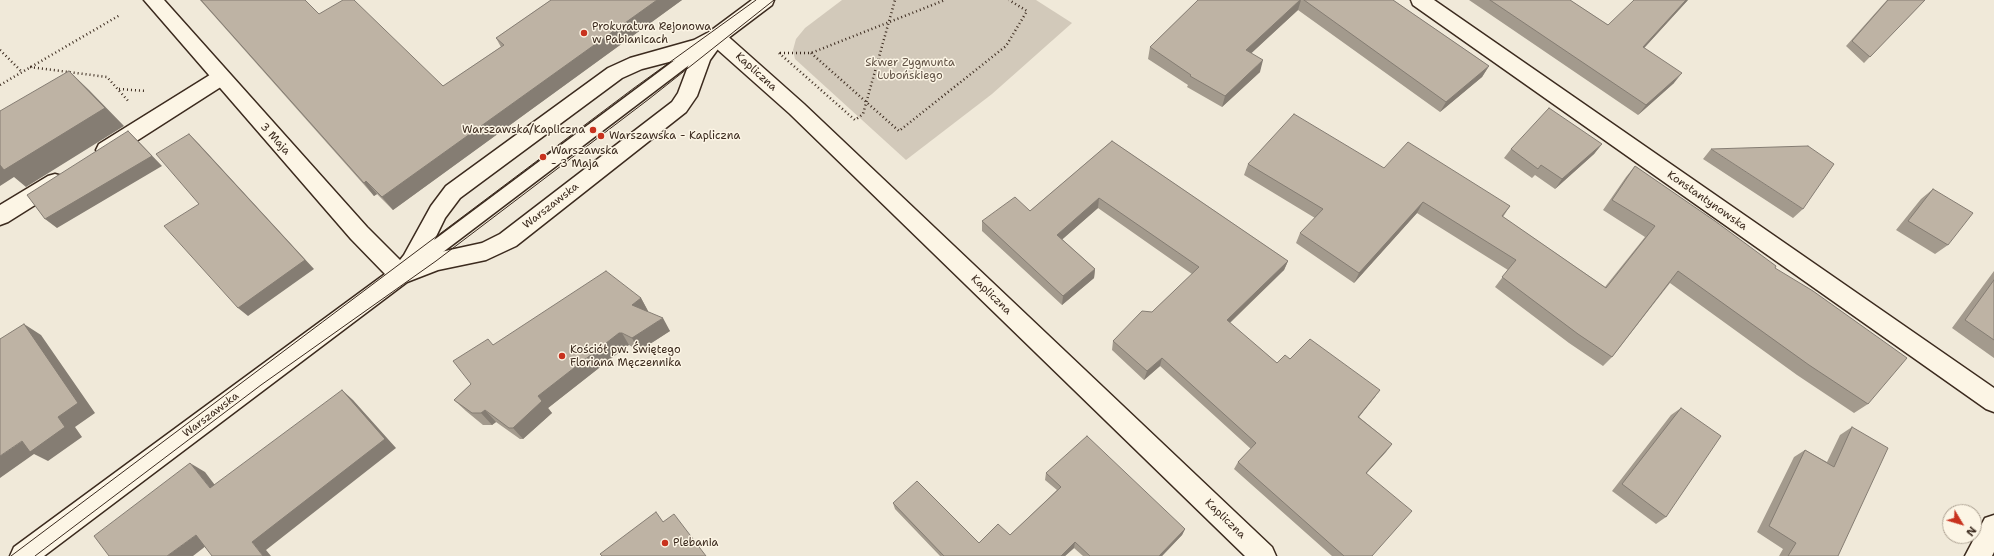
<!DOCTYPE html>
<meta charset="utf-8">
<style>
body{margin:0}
#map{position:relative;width:1994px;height:556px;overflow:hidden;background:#f0e9d9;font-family:"Shantell Sans",sans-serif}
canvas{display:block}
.north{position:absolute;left:1942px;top:504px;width:40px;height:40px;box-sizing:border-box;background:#fcf5e5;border:1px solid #afa495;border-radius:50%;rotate:128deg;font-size:11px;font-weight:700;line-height:16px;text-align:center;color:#3b2a1e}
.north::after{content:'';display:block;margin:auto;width:14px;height:18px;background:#c8321e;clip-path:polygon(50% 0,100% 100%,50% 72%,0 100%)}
</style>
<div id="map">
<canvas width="1994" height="556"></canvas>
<div class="north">N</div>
</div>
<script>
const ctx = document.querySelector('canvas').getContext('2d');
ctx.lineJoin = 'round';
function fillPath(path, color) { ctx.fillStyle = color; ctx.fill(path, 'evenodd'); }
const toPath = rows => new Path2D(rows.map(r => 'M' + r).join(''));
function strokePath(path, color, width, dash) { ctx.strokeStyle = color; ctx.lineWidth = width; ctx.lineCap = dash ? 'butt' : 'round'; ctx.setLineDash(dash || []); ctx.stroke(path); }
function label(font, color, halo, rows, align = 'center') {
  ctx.font = font + ' "Shantell Sans",sans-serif'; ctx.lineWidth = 3; ctx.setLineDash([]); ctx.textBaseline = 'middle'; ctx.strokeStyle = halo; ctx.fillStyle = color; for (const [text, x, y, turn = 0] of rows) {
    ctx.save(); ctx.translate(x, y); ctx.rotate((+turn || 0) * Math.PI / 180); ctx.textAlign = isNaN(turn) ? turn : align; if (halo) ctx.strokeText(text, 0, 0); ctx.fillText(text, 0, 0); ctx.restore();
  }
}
fillPath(toPath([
 [842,0,1036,0,1072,23,992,94,906,160,795,59,793,50,796,39,805,28]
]), '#d2c9ba');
const service = toPath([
 [708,37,713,39,715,43,713,47,414,274,408,276,402,274,400,269,402,264,703,39,708,37]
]);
const minor = toPath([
 [716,30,723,32,804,104,1272,547,1276,556,1245,556,790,114,709,42,706,37,709,32,716,30],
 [220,71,227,73,230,78,227,83,113,156,106,158,99,156,96,150,99,144,213,73,220,71],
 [55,174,62,176,65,182,62,188,8,222,0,225,0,205,48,176,55,174],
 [1994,515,1994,552,1992,556,1965,556,1985,518,1994,515]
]);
const tertiary = toPath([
 [144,0,164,0,367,227,400,260,404,255,431,206,446,186,608,68,630,58,694,40,709,32,752,0,774,0,772,5,723,42,710,60,697,96,686,112,516,246,486,260,438,270,407,282,44,556,10,556,14,547,385,274,351,239,144,0],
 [692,56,678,93,672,102,500,234,482,243,427,255,445,218,460,198,622,78,642,69,692,56],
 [1411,0,1434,0,1994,388,1994,412,1986,409,1413,5,1411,0]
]);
strokePath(service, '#3b2a1e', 3);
strokePath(minor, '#3b2a1e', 3);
strokePath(tertiary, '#3b2a1e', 3);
strokePath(toPath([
 [0,50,22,72],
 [779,53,855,120,863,114,895,0],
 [780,53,811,53,945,0],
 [811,53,899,131,1006,46,1027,11,1009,0],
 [30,67,107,77,129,102],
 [0,85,120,15],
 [119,89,146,91]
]), '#3b2a1e', 2.5, [1, 3]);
fillPath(service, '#fcf5e5');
fillPath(minor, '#fcf5e5');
fillPath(tertiary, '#fcf5e5');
strokePath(toPath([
 [11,556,634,88,756,0],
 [35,556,261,385,436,261,649,99,774,0]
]), '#3b2a1e', 1);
fillPath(toPath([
 [200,0,305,0,319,14,443,86,501,47,496,38,551,0,682,0,393,210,377,194,374,196],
 [1198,0,1393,0,1489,66,1482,77,1440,112,1298,10,1251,53,1260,72,1222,107,1187,87,1188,85,1148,59,1150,47],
 [1469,0,1570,0,1608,25,1688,0,1644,48,1674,83,1638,115],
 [1887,0,1925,0,1864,63,1846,46],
 [1112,141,1288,261,1284,270,1230,323,1277,363,1290,359,1380,390,1374,398,1359,417,1392,444,1367,473,1372,556,1332,556,1234,469,1238,462,1251,449,1160,366,1144,380,1112,350,1113,341,1152,312,1192,274,1098,208,1062,239,1095,269,1094,278,1062,305,982,231,982,221,1030,211],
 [1602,144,1594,154,1555,189,1535,175,1532,178,1504,158,1511,149],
 [1711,149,1803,209,1793,218,1703,159],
 [1248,164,1384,168,1510,206,1503,217,1605,287,1645,237,1603,210,1626,177,1635,166,1775,268,1868,404,1854,413,1797,375,1670,283,1612,357,1603,366,1569,343,1495,287,1508,270,1417,213,1354,283,1296,243,1300,233,1315,218,1244,175],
 [1933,189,1948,245,1935,254,1896,230,1921,199],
 [1994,271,1994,358,1952,328],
 [641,298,648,311,647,312,670,331,639,351,629,345,627,346,548,408,552,413,523,439,520,439,496,422,492,425,483,425,466,411,454,400,471,384,493,345],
 [1681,408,1666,517,1656,524,1612,491,1671,415],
 [1852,427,1838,556,1779,556,1783,549,1757,532,1794,457,1805,450,1827,462,1840,435],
 [1046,473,1185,529,1182,535,1162,556,1083,556,1074,548,1065,556,940,556,895,509,893,503,979,543,1010,535,1057,490,1045,480]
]), '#a39a8d');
fillPath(toPath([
 [657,0,682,0,393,210,382,197],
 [1300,0,1301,0,1298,10,1243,61,1246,50],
 [1686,0,1688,0,1635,58,1643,47],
 [1263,60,1260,72,1222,107,1225,96],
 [1489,66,1482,77,1440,112,1446,102],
 [69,71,89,90,124,126,26,187,14,177,0,186,0,162],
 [1682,73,1674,83,1638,115,1646,105],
 [128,131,138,141,162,166,57,228,45,219],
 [189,134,199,144,314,269,248,316,238,308],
 [1602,144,1594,154,1555,189,1562,179],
 [366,181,377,194,374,196,364,183],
 [1099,198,1098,208,1056,245,1057,235],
 [1423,202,1417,213,1354,283,1359,273],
 [1288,261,1284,270,1223,329,1227,320],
 [1095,269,1094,278,1062,305,1063,296],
 [641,298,648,311,640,318,632,305],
 [663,318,670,331,639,351,632,338],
 [24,324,41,335,95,413,75,427,82,437,48,461,34,454,0,478,0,456,58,417],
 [619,333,622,333,629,345,627,346,548,408,552,413,523,439,513,428,538,396],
 [1162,358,1160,366,1144,380,1147,371],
 [342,390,353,400,396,448,266,550,271,556,263,556,252,542],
 [1380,390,1374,398,1353,424,1358,417],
 [485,410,496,422,492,425,481,413],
 [1392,444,1386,452,1360,480,1366,473],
 [190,463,205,472,224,497,210,488],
 [1185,529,1182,535,1162,556,1159,556],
 [196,535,211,542,193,556,167,556],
 [1075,542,1074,548,1065,556,1061,556]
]), '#857d73');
const building = toPath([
 [201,0,305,0,319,14,343,0,354,0,443,86,504,45,496,38,551,0,657,0,382,197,366,181,364,183,201,0],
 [1198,0,1300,0,1246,50,1263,60,1225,96,1190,76,1191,75,1150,47,1198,0],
 [1304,0,1393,0,1489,66,1446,102,1304,0],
 [1490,0,1570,0,1608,25,1634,0,1686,0,1643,47,1682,73,1646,105,1490,0],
 [1888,0,1925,0,1870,57,1852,41,1888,0],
 [69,71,105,108,4,170,0,165,0,111,69,71],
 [1549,108,1602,144,1562,179,1541,165,1538,169,1511,149,1549,108],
 [1294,114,1384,168,1408,142,1510,206,1502,216,1606,288,1655,226,1612,200,1635,166,1715,221,1776,266,1775,268,1813,291,1907,358,1868,404,1809,365,1678,271,1612,357,1578,334,1502,277,1516,260,1423,202,1359,273,1300,233,1323,209,1248,164,1294,114],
 [128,131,152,156,45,219,27,195,128,131],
 [189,134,305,260,238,308,164,226,199,204,156,154,189,134],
 [1112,141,1288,261,1227,320,1277,363,1285,355,1290,359,1310,339,1380,390,1358,417,1392,444,1366,473,1412,511,1372,556,1344,556,1238,462,1256,443,1162,358,1147,371,1113,341,1142,311,1152,312,1199,267,1099,198,1057,235,1095,269,1063,296,982,221,1015,197,1030,211,1112,141],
 [1808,146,1834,164,1803,209,1711,149,1808,146],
 [1933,189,1973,213,1948,245,1908,221,1933,189],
 [606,271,641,298,632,305,663,318,632,338,622,333,619,333,538,396,542,401,513,428,509,428,485,410,481,413,472,413,454,400,471,384,453,361,488,339,493,345,606,271],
 [1994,280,1994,340,1965,320,1994,280],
 [24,324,78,403,58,417,65,427,30,452,22,441,0,456,0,339,24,324],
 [342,390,385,439,252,542,263,556,212,556,196,535,167,556,109,556,94,536,190,463,210,488,342,390],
 [1681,408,1721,436,1666,517,1622,484,1681,408],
 [1852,427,1888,448,1838,556,1788,556,1796,543,1769,526,1805,450,1834,467,1852,427],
 [1087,436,1185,529,1159,556,1090,556,1075,542,1061,556,944,556,893,503,917,481,979,543,998,524,1010,535,1061,487,1046,473,1087,436],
 [656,512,663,522,674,514,706,556,602,556,600,554,656,512]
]);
fillPath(building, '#beb3a4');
strokePath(building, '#857d73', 1);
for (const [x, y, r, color] of [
 [584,33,4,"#c8321e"],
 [593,130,4,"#c8321e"],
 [601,136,4,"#c8321e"],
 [543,157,4,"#c8321e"],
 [562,356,4,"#c8321e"],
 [665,543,4,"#c8321e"]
]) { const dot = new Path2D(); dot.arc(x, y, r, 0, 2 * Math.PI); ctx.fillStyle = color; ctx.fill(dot); strokePath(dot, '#fcf5e5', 1.5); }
label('11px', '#3b2a1e', '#fcf5e5', [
 ["Prokuratura Rejonowa",592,27],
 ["w Pabianicach",592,40],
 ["Warszawska/Kapliczna",585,130,"right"],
 ["Warszawska - Kapliczna",609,136],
 ["Warszawska",551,151],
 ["- 3 Maja",551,164],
 ["Kościół pw. Świętego",570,350],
 ["Floriana Męczennika",570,363],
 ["Plebania",673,543]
], 'left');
label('11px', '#615245', '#fcf5e5', [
 ["Skwer Zygmunta",910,63],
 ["Lubońskiego",910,76]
]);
label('11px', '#3b2a1e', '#fcf5e5', [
 ["Kapliczna",756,72,42],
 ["3 Maja",275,139,48],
 ["Konstantynowska",1707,201,35],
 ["Warszawska",551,206,-38],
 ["Kapliczna",991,295,44],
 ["Warszawska",211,415,-37],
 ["Kapliczna",1225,519,44]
]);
</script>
